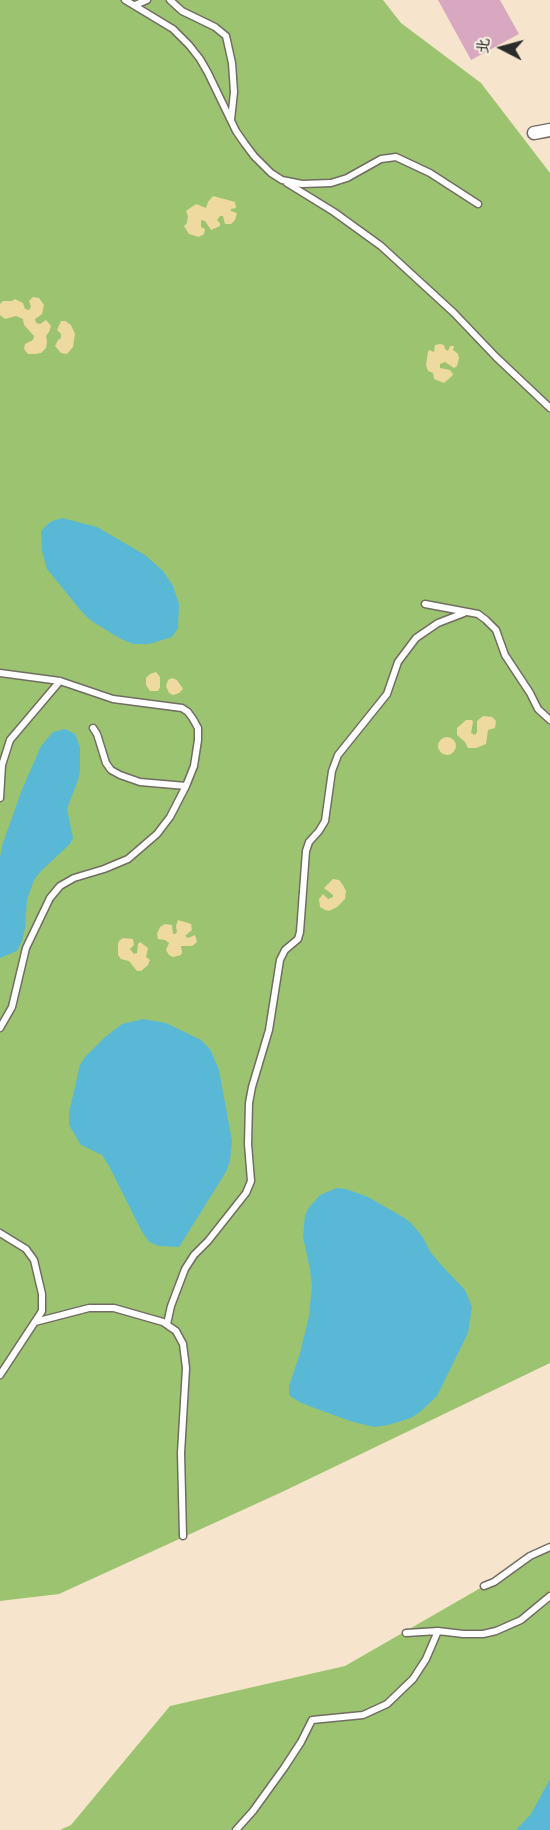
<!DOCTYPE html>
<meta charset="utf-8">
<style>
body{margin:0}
#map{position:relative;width:550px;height:1830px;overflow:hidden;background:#f6e5cc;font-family:"Balsamiq Sans","LXGW WenKai TC",sans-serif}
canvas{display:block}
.north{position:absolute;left:472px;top:18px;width:60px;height:60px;-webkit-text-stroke:4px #fcf5e5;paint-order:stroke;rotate:276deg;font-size:16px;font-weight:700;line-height:24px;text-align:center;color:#2b2b2b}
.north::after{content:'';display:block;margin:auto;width:21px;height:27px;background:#2b2b2b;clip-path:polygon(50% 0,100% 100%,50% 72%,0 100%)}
</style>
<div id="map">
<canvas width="550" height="1830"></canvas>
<div class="north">北</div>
</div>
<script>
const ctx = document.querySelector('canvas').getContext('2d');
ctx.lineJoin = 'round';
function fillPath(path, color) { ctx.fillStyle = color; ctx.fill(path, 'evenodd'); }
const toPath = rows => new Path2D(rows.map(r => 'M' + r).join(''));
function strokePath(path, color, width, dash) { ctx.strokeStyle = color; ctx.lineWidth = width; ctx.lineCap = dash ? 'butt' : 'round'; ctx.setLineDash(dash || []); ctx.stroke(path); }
fillPath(toPath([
 [0,0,383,0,401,23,481,83,550,173,550,1363,282,1492,59,1594,0,1601],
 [550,1548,550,1830,60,1830,71,1825,170,1706,345,1666]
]), '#9cc470');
fillPath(toPath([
 [213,196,235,202,236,208,231,209,231,211,237,213,235,220,231,224,225,224,223,216,220,216,217,220,220,223,220,226,211,230,205,221,201,220,201,227,205,229,204,234,199,237,189,234,184,226,187,223,188,216,186,211,196,204,206,208,208,202],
 [33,297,39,298,44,305,42,314,35,319,36,323,40,324,46,320,51,326,49,332,46,336,47,341,46,348,41,353,35,354,28,354,24,349,25,344,33,340,34,336,24,325,23,319,16,316,5,319,0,315,0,304,3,301,12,301,15,299,23,303,25,309,29,310,31,307,29,301],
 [61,321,65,321,71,325,75,334,73,347,67,354,61,353,55,346,58,340,61,338,61,334,57,330],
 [440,344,444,345,445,349,448,351,450,346,454,346,453,350,458,354,459,358,457,366,454,368,445,362,440,364,440,368,450,370,453,374,452,376,444,383,434,379,433,373,428,371,426,365,428,352,429,350,434,352,435,345],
 [156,672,160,677,160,687,158,691,150,691,146,685,146,678,150,674],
 [172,678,177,680,183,689,179,693,173,695,169,693,166,686,168,680],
 [483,716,492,717,496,721,495,728,488,730,486,744,476,748,468,748,465,742,457,735,457,728,466,720,472,720,473,722,471,733,475,735,477,732,477,721],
 '438 746a9 9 0 1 1 18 0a9 9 0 1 1-18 0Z',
 [333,879,339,880,343,885,346,891,345,899,337,907,329,911,325,910,320,907,319,899,323,894,328,899,333,897,333,895,324,888],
 [178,920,191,924,192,930,185,936,188,938,195,935,197,942,192,946,181,946,182,952,181,955,173,957,169,955,166,950,169,943,165,940,158,939,157,934,160,927,165,924,172,925,173,934,175,934,177,932,176,926],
 [123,938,133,939,134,945,130,949,134,954,137,953,138,944,140,942,148,948,146,957,150,960,148,965,141,971,137,971,129,961,121,959,118,955,118,944,119,941]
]), '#eeda9e');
fillPath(toPath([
 [62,518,97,527,145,555,163,571,173,586,179,604,178,628,172,637,149,644,133,644,119,638,90,620,82,612,47,569,42,551,41,531,50,522],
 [65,729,75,734,80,747,80,771,78,780,67,809,73,838,70,844,41,871,34,880,27,900,25,928,22,941,17,951,0,958,0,857,2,846,21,792,41,746,53,732],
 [143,1019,166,1023,201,1040,210,1049,219,1070,232,1141,230,1161,226,1172,179,1247,159,1246,149,1242,141,1230,109,1166,102,1155,81,1145,69,1125,69,1113,80,1065,85,1057,104,1038,122,1024],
 [337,1188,346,1189,368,1197,403,1217,411,1223,422,1236,431,1253,444,1268,465,1290,472,1307,468,1333,437,1396,420,1412,411,1418,388,1425,374,1427,350,1421,301,1403,290,1396,289,1393,289,1386,300,1353,309,1316,312,1286,310,1269,303,1237,305,1215,308,1209,320,1195],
 [550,1779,550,1830,516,1830,531,1814]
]), '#58b8d6');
fillPath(toPath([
 [438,0,500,0,519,34,471,60]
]), '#d8a8c0');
const service = toPath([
 [125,0,173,29,189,45,200,59,208,73,236,131,245,144,254,156,271,173,282,180,302,184,331,183,347,178,381,159,396,157,430,173,478,204],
 [170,0,182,11,215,27,226,36,232,63,234,92,231,120],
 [135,5,147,0],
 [287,183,334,212,381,246,454,313,496,357,550,408],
 [425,604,478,614,486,620,496,630,505,655,530,693,538,709,550,720],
 [0,673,60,681,113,699,182,708,188,712,193,719,198,728,198,740,194,766,186,786,170,817,157,834,128,859,104,869,74,878,60,886,50,898,26,948,12,1007,0,1028],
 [93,728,97,734,106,763,111,770,120,775,140,782,186,786],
 [0,798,2,765,10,740,60,681],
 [0,1233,26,1249,34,1260,42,1294,42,1311,0,1375],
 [35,1322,89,1308,114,1308,163,1322,176,1331,183,1344,186,1368,181,1453,183,1536],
 [167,1324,171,1306,185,1269,194,1255,208,1241,246,1193,251,1181,248,1144,249,1103,252,1087,269,1030,280,960,285,950,298,939,300,932,306,851,309,842,319,831,325,821,332,771,338,755,387,694,398,662,416,638,438,623,464,613],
 [484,1586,494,1582,530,1556,550,1547],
 [406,1633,438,1631,463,1634,483,1634,496,1631,521,1620,550,1596],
 [236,1830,253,1811,284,1768,301,1742,312,1720,363,1715,387,1704,413,1679,426,1659,438,1631]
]);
const minor = toPath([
 [534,133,550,130]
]);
strokePath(service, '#726c63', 9);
strokePath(minor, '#726c63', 15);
strokePath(service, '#fff', 6);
strokePath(minor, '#fff', 12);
</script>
